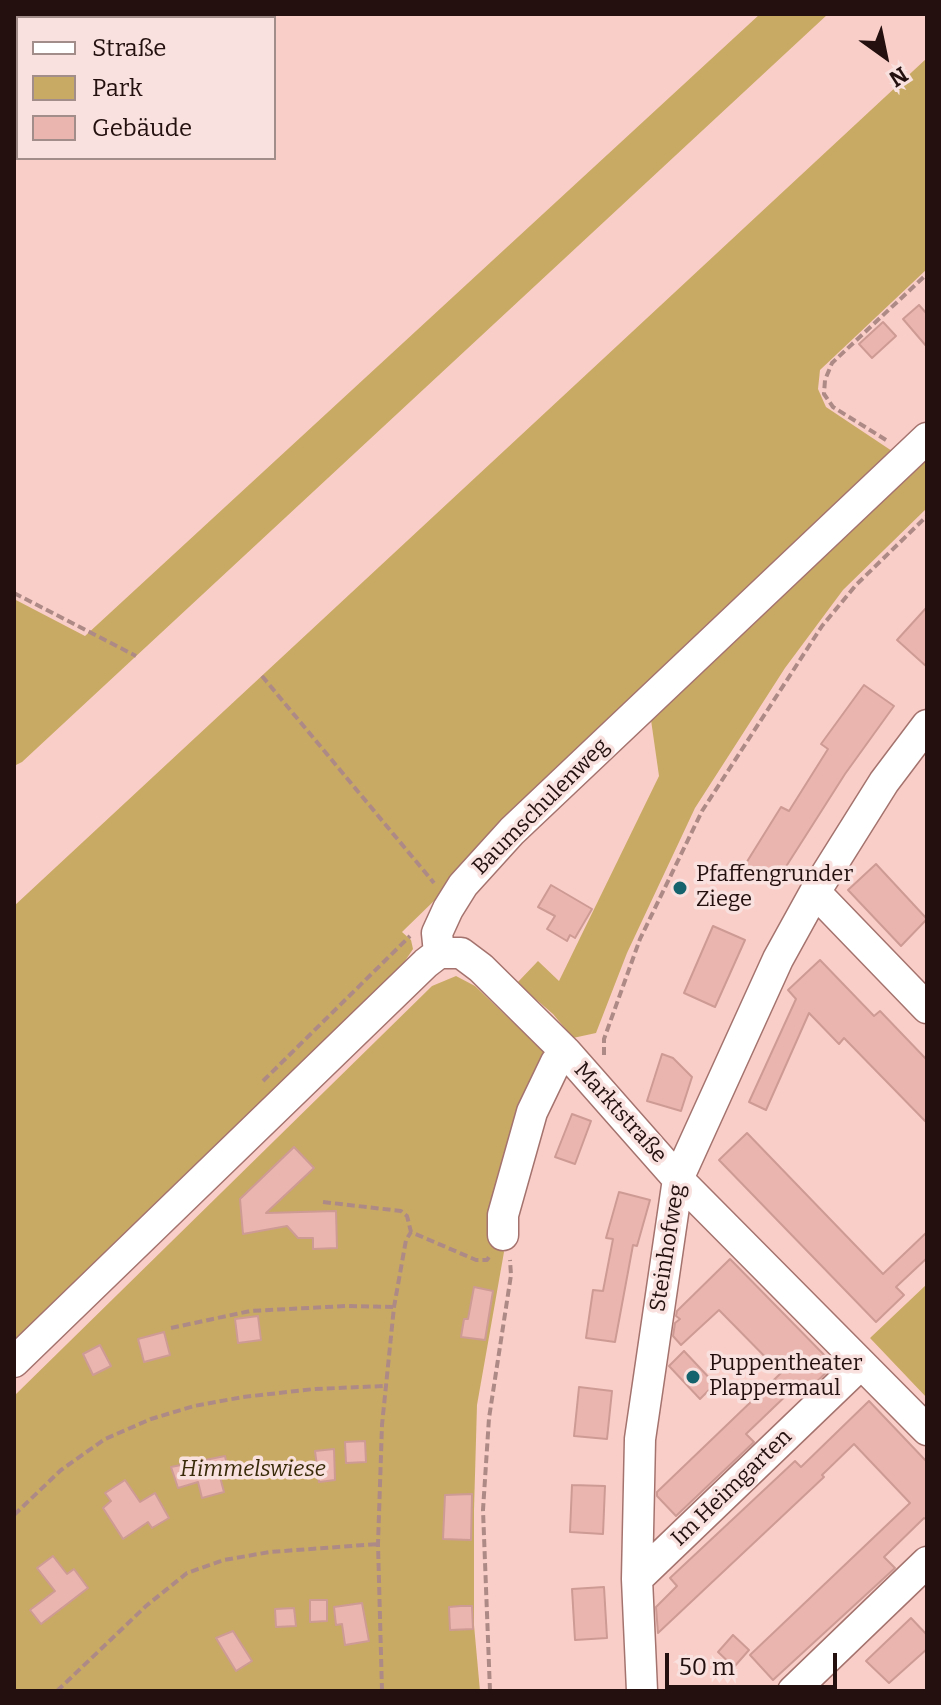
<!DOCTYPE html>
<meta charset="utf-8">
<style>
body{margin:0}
#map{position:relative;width:941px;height:1705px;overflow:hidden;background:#facec8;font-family:Bitter,serif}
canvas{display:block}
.frame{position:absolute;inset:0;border:16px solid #23100f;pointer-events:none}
.legend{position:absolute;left:16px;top:16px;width:260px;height:144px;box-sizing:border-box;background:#f8e1de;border:2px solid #a38d8b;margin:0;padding:10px 14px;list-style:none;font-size:24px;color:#23100f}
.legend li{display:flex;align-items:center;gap:16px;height:40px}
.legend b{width:40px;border:2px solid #a38d8b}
.north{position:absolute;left:845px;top:16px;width:80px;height:80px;-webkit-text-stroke:6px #f8e1de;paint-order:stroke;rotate:147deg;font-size:22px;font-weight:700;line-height:32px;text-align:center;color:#23100f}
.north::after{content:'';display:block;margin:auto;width:28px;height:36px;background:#23100f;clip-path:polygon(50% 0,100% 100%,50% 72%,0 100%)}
.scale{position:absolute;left:665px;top:1653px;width:172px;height:36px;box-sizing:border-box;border:4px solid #23100f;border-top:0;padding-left:10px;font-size:24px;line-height:28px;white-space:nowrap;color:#23100f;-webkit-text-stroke:6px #f8e1de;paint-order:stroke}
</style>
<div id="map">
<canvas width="941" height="1705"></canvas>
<div class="frame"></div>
<ul class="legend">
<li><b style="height:10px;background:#fff"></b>Straße</li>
<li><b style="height:22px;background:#c9aa65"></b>Park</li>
<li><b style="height:22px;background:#ebb5af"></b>Gebäude</li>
</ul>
<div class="north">N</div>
<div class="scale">50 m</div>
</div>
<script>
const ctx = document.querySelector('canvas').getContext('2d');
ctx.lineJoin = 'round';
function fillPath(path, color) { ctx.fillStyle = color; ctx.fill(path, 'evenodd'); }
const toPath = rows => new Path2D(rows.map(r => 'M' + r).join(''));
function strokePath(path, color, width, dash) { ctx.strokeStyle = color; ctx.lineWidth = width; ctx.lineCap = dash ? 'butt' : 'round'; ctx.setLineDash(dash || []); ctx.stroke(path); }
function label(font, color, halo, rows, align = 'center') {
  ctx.font = font + ' Bitter,serif'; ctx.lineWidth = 7; ctx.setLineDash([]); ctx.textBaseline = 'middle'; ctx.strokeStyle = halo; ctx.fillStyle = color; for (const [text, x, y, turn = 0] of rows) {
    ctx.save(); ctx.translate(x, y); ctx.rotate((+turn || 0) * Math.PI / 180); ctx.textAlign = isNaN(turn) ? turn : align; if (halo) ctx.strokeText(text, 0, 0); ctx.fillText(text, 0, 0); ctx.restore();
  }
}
fillPath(toPath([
 [760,14,828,14,22,762,14,766,14,599,85,636],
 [927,58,927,269,820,370,818,389,826,407,895,453,402,932,411,940,413,949,395,976,14,1349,14,906],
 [927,458,927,508,843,590,785,668,695,808,627,953,596,1033,573,1038,553,1014,517,983,538,961,559,981,659,776,651,720],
 [456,976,475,986,547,1055,499,1243,504,1252,477,1405,474,1510,474,1625,480,1691,14,1691,14,1396,432,986],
 [927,1284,927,1398,870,1338]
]), '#c9aa65');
const building = toPath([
 [919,305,927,314,927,347,903,319,919,305],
 [883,322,896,336,872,358,859,344,883,322],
 [927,607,927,667,897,640,927,607],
 [864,685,894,706,845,774,773,887,743,868,781,807,789,811,828,749,821,744,864,685],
 [876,864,927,919,901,946,848,890,876,864],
 [551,885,592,909,575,938,570,935,567,941,547,929,555,916,538,907,551,885],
 [713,926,745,940,715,1007,684,993,713,926],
 [820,960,874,1016,880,1011,927,1060,927,1123,844,1038,839,1044,809,1013,766,1110,749,1102,796,999,788,990,820,960],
 [662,1054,673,1058,692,1077,681,1111,647,1101,662,1054],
 [572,1114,591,1121,575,1164,555,1157,572,1114],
 [747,1133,883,1274,927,1232,927,1258,896,1287,904,1295,876,1322,719,1160,747,1133],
 [294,1147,314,1168,266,1213,336,1211,337,1248,313,1249,313,1238,298,1238,287,1226,243,1234,240,1199,294,1147],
 [619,1192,650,1200,637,1246,633,1245,615,1342,586,1338,593,1290,603,1291,613,1239,606,1238,619,1192],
 [730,1259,834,1365,803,1395,795,1387,746,1434,754,1442,676,1516,657,1496,657,1492,781,1373,719,1310,681,1345,673,1336,675,1323,680,1319,676,1316,677,1311,730,1259],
 [474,1287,493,1291,485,1340,461,1337,464,1319,468,1319,474,1287],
 [258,1316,261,1340,238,1343,235,1319,258,1316],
 [164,1332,170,1355,144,1362,138,1339,164,1332],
 [100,1345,111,1366,93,1375,83,1354,100,1345],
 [684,1351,715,1384,700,1399,669,1366,684,1351],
 [579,1387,612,1391,607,1439,574,1436,579,1387],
 [869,1401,927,1462,927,1520,924,1518,884,1557,895,1568,773,1680,750,1655,910,1503,854,1444,822,1475,824,1477,658,1633,656,1607,677,1586,670,1578,795,1461,801,1467,869,1401],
 [365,1441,366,1462,346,1463,345,1442,365,1441],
 [334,1449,335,1480,319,1482,315,1451,334,1449],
 [225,1456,229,1475,220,1477,224,1492,202,1498,198,1482,178,1488,171,1467,225,1456],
 [125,1480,140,1502,155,1493,169,1518,152,1528,148,1522,123,1539,103,1508,111,1501,105,1493,125,1480],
 [572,1485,605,1486,603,1534,570,1532,572,1485],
 [472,1494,471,1540,443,1539,445,1495,472,1494],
 [53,1556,67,1574,74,1569,88,1588,41,1624,30,1610,55,1591,37,1568,53,1556],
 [604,1587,607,1638,575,1640,572,1589,604,1587],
 [310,1600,327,1600,327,1621,310,1622,310,1600],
 [362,1603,369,1641,345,1645,342,1624,336,1625,334,1607,362,1603],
 [461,1606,472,1606,473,1629,450,1630,449,1607,461,1606],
 [294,1608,296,1626,276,1627,275,1609,294,1608],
 [911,1618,927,1635,927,1649,889,1683,866,1661,911,1618],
 [233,1631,252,1661,236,1671,216,1638,233,1631],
 [733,1635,749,1650,734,1667,718,1652,733,1635]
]);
fillPath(building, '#ebb5af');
strokePath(building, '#ce9a94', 2);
const minor = toPath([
 [815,892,927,1008],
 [439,953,437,933,448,909,463,885,512,831,927,438],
 [439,953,461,953,481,968,566,1052,678,1179,927,1430],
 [503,1235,503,1215,532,1112,556,1062,566,1052],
 [14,1362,426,963,439,953],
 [637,1579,861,1364],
 [642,1691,637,1579,640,1439,678,1179,778,959,815,892,884,782,927,725],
 [793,1691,927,1562]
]);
strokePath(minor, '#a4736e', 33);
strokePath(toPath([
 [886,440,833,407,824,394,825,380,832,363,927,274],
 [14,593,136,656],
 [262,676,434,883],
 [604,1055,604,1039,640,939,702,811,822,626,856,585,927,516],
 [263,1081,410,936],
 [323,1202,401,1211,407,1216,411,1232,476,1260,487,1260,489,1257],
 [171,1328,250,1311,346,1306,394,1307],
 [14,1515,61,1470,105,1439,151,1419,194,1406,243,1397,314,1389,385,1386],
 [57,1691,146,1606,187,1573,224,1560,270,1552,378,1544],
 [382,1691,378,1544,382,1425,394,1307,406,1240,411,1232],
 [490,1691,483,1510,489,1418,511,1275,510,1260]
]), '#ae8a86', 4, [8, 4]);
strokePath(minor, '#fff', 30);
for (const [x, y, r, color] of [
 [680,888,8,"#15636c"],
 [693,1377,8,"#15636c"]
]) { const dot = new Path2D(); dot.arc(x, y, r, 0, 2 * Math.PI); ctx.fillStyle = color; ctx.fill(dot); strokePath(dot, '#f8e1de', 3); }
label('22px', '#23100f', '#f8e1de', [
 ["Baumschulenweg",541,807,-45],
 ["Marktstraße",620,1113,48],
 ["Steinhofweg",668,1248,-81],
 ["Im Heimgarten",732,1488,-44]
]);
label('22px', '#23100f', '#f8e1de', [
 ["Pfaffengrunder",696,875],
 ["Ziege",696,900],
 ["Puppentheater",709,1364],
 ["Plappermaul",709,1389]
], 'left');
label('italic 22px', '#392b0a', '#f8e1de', [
 ["Himmelswiese",253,1470]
]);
</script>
